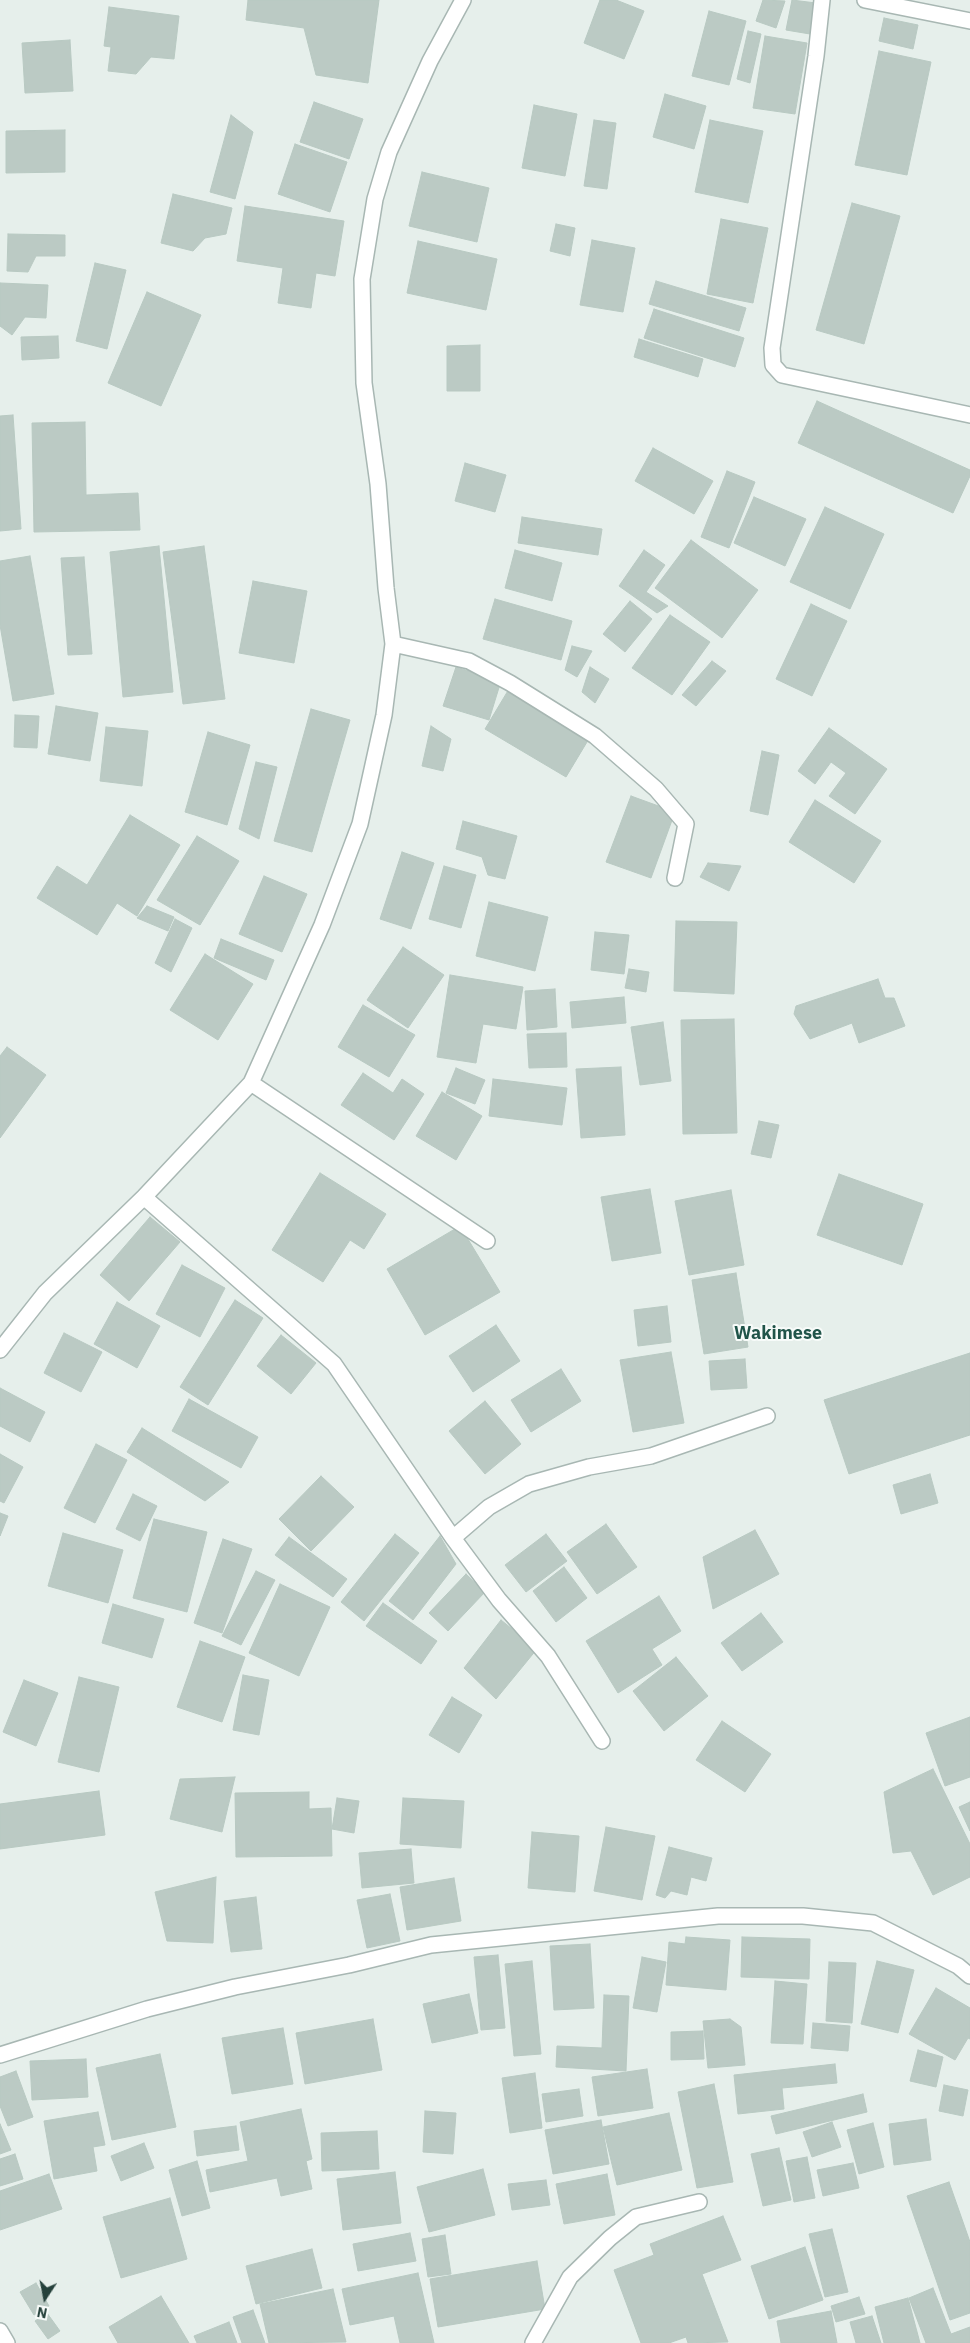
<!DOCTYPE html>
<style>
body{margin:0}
#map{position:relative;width:970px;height:2343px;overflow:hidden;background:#e6efeb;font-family:"IBM Plex Sans",sans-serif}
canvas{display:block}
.north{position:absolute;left:20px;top:2273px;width:50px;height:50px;-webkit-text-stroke:4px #f7fbf9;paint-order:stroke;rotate:191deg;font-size:14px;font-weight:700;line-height:20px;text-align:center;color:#25413b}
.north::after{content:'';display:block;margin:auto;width:18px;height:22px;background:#25413b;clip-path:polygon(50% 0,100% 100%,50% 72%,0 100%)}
</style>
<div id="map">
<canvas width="970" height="2343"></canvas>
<div class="north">N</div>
</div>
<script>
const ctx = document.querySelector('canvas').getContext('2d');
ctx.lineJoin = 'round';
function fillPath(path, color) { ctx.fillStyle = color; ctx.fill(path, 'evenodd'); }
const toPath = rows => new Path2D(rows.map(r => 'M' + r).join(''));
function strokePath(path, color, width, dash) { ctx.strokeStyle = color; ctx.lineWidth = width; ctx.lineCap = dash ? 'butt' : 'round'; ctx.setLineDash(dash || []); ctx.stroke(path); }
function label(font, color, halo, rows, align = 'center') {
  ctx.font = font + ' "IBM Plex Sans",sans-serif'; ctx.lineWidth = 4; ctx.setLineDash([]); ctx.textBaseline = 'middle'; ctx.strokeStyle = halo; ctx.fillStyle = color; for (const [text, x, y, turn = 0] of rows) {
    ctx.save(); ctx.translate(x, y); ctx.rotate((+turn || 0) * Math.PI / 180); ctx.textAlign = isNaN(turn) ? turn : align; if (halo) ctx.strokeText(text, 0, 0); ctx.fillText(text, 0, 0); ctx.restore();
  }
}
const building = toPath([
 [248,0,379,0,368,83,316,75,304,28,246,20,248,0],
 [600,0,616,0,644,11,624,59,584,43,600,0],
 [763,0,785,1,776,28,756,21,763,0],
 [792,0,816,3,810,34,786,30,792,0],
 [109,7,179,16,174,59,151,57,136,74,108,71,111,47,104,46,109,7],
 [709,11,746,21,729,85,692,76,709,11],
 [884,18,918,25,913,49,879,41,884,18],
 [748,31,761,34,750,83,737,79,748,31],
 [765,36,807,43,795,114,753,108,765,36],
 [70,40,73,91,25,93,22,43,70,40],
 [879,51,931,62,907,175,855,165,879,51],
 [665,94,706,106,694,149,653,137,665,94],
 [314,102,363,119,349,159,300,142,314,102],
 [534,105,577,114,565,176,522,168,534,105],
 [231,115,253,132,235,199,210,192,231,115],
 [594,120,616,123,607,189,584,186,594,120],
 [710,120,763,131,748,203,695,192,710,120],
 [65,130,65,172,6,173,6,131,65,130],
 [295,144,347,162,330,212,278,194,295,144],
 [422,172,489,188,477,242,409,226,422,172],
 [173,194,232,208,226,234,205,238,193,251,161,243,173,194],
 [852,203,900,216,864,344,816,330,852,203],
 [245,206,344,221,335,276,316,273,311,308,278,303,283,268,237,261,245,206],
 [721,219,768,228,753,303,707,294,721,219],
 [556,224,575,228,570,256,550,251,556,224],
 [8,234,65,235,65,256,36,256,28,272,7,271,8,234],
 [592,240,635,248,623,312,580,305,592,240],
 [418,241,497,259,486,310,407,293,418,241],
 [95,263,126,270,107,349,76,341,95,263],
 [656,281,746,308,739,331,649,304,656,281],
 [0,283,48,285,46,318,25,317,12,335,0,326,0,283],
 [147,292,201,315,161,406,108,383,147,292],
 [654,309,744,338,735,367,644,338,654,309],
 [58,336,59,358,22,360,21,337,58,336],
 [639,339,703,359,698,377,634,357,639,339],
 [480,345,480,391,447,391,447,346,480,345],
 [817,401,970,470,970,476,953,513,798,443,817,401],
 [13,415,21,529,0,531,0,416,13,415],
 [85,422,86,495,138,493,140,530,34,532,32,423,85,422],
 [653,448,713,481,694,514,635,481,653,448],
 [465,463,506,475,495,512,455,501,465,463],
 [727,471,755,482,729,548,701,537,727,471],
 [754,497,806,519,785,566,734,543,754,497],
 [825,507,884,534,850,609,790,582,825,507],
 [522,517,602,529,598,555,518,543,522,517],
 [691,540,758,590,722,638,655,588,691,540],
 [159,546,173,692,123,697,110,552,159,546],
 [204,546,225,699,183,704,163,552,204,546],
 [515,550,562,563,552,601,505,588,515,550],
 [644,550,665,565,646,592,668,606,657,613,619,586,644,550],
 [30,556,54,694,13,701,0,625,0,561,30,556],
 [84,557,92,654,68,655,61,558,84,557],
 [253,581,307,591,294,663,239,653,253,581],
 [495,599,572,621,561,660,483,639,495,599],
 [630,601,652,619,625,652,603,634,630,601],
 [811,604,847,621,812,696,776,679,811,604],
 [670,615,710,642,672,695,632,668,670,615],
 [572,646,592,651,577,677,565,670,572,646],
 [712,661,726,671,696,706,682,695,712,661],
 [456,667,501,681,489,720,443,706,456,667],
 [590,667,609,679,595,703,582,692,590,667],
 [509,689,590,737,566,777,485,729,509,689],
 [56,706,98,713,90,761,48,754,56,706],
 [311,709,350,720,312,852,274,841,311,709],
 [15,715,39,716,37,748,14,747,15,715],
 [431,726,451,739,443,771,422,766,431,726],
 [106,727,148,731,142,786,100,781,106,727],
 [829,728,887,769,855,814,829,796,846,773,831,762,815,784,798,771,829,728],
 [208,732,250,745,227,825,185,812,208,732],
 [762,751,779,755,768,815,750,811,762,751],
 [256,762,277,767,259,839,239,829,256,762],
 [631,796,675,812,651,878,606,862,631,796],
 [815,800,881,841,854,883,789,842,815,800],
 [130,815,180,845,137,916,117,903,97,935,37,898,57,866,87,885,130,815],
 [463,821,517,836,505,879,488,875,482,857,456,849,463,821],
 [197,836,239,861,200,925,157,900,197,836],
 [402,852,434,863,411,929,380,919,402,852],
 [708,863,741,866,729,891,700,877,708,863],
 [444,866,476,875,461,928,429,919,444,866],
 [264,876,307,894,282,952,239,934,264,876],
 [489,902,548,917,535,971,476,956,489,902],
 [147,906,174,917,168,931,137,918,147,906],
 [175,919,192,928,171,972,155,963,175,919],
 [676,921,737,922,734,994,674,991,676,921],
 [595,932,629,935,624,974,591,970,595,932],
 [221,939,274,960,266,980,214,958,221,939],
 [403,947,444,975,408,1028,367,1000,403,947],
 [205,954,253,984,218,1040,170,1010,205,954],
 [629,969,649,972,646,992,625,988,629,969],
 [450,975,523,987,516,1029,483,1024,476,1063,437,1057,450,975],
 [878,979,885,998,894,998,905,1026,859,1043,852,1023,810,1039,794,1014,796,1006,878,979],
 [555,989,557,1027,527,1030,525,991,555,989],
 [624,997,626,1023,572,1028,570,1002,624,997],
 [363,1005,415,1035,389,1077,338,1047,363,1005],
 [734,1019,737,1133,683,1134,681,1020,734,1019],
 [663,1022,671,1081,640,1085,631,1027,663,1022],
 [566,1033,567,1067,529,1068,527,1034,566,1033],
 [7,1047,46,1075,0,1138,0,1056,7,1047],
 [621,1067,625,1135,581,1138,576,1069,621,1067],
 [456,1068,485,1080,475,1104,446,1093,456,1068],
 [363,1073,393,1093,402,1079,424,1094,394,1140,341,1105,363,1073],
 [493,1079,567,1088,562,1125,489,1116,493,1079],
 [442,1092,482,1116,456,1160,416,1136,442,1092],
 [759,1121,779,1125,771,1158,751,1154,759,1121],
 [320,1173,386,1214,364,1249,350,1240,323,1282,272,1250,320,1173],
 [839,1174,923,1204,902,1265,817,1235,839,1174],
 [650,1189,661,1253,612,1261,601,1197,650,1189],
 [731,1190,744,1265,689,1275,675,1201,731,1190],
 [150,1217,180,1242,129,1301,100,1275,150,1217],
 [460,1226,500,1292,425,1335,387,1269,460,1226],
 [182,1265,225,1288,200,1337,156,1314,182,1265],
 [736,1273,748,1347,704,1354,692,1280,736,1273],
 [235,1300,263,1318,208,1405,180,1387,235,1300],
 [117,1302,160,1326,137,1368,94,1344,117,1302],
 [667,1306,671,1342,638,1346,634,1310,667,1306],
 [496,1325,520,1361,473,1392,449,1356,496,1325],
 [64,1333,102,1352,81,1392,44,1373,64,1333],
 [281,1335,316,1363,291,1394,257,1366,281,1335],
 [671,1352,684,1423,633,1432,620,1360,671,1352],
 [970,1353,970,1435,849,1474,824,1400,970,1353],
 [745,1359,747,1388,711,1390,709,1361,745,1359],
 [561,1369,581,1401,531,1432,511,1400,561,1369],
 [0,1388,45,1412,30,1442,0,1426,0,1388],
 [189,1399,258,1437,241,1468,172,1431,189,1399],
 [485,1401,521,1444,485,1474,449,1431,485,1401],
 [142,1428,229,1482,205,1501,127,1452,142,1428],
 [96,1444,127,1460,95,1523,64,1508,96,1444],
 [0,1454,23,1467,4,1503,0,1501,0,1454],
 [930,1474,938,1503,901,1514,893,1485,930,1474],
 [321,1476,354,1507,311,1551,279,1519,321,1476],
 [133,1494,157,1506,140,1541,116,1529,133,1494],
 [0,1513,8,1516,0,1536,0,1513],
 [154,1519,207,1532,187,1612,133,1598,154,1519],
 [606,1524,637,1567,597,1594,567,1552,606,1524],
 [755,1530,779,1574,713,1609,703,1557,755,1530],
 [63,1533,123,1550,108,1603,48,1586,63,1533],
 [395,1534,419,1553,364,1621,341,1602,395,1534],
 [546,1534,567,1561,526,1592,505,1565,546,1534],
 [440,1536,456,1564,413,1620,389,1601,440,1536],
 [289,1537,347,1579,333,1597,275,1555,289,1537],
 [223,1539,252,1549,222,1633,194,1623,223,1539],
 [564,1567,587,1598,556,1622,533,1591,564,1567],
 [256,1571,275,1580,241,1645,222,1636,256,1571],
 [466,1574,485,1592,448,1631,429,1613,466,1574],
 [280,1584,330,1607,299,1676,249,1653,280,1584],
 [659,1596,681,1631,652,1649,662,1665,618,1693,586,1641,659,1596],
 [383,1603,437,1641,421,1664,366,1626,383,1603],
 [113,1604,164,1619,152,1658,102,1643,113,1604],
 [761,1613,783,1642,742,1671,721,1643,761,1613],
 [501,1620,537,1649,496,1699,464,1668,501,1620],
 [200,1641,245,1657,222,1722,177,1707,200,1641],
 [676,1657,708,1696,664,1731,633,1691,676,1657],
 [243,1675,269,1680,259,1735,233,1730,243,1675],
 [79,1677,119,1687,99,1772,58,1762,79,1677],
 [24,1680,58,1693,36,1746,3,1732,24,1680],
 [452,1697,482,1715,459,1753,429,1735,452,1697],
 [970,1717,970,1777,945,1786,926,1733,970,1717],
 [722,1721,771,1754,745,1792,696,1760,722,1721],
 [933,1769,970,1844,970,1877,933,1895,911,1851,893,1853,884,1792,933,1769],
 [235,1777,222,1832,170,1819,180,1779,235,1777],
 [99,1791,105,1835,0,1849,0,1804,99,1791],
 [309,1792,309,1809,331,1808,332,1856,236,1857,235,1793,309,1792],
 [337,1798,359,1801,354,1833,332,1829,337,1798],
 [403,1798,464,1801,461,1848,400,1844,403,1798],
 [970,1802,970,1831,959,1807,970,1802],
 [606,1827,655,1836,642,1900,594,1891,606,1827],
 [532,1832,579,1836,575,1892,528,1888,532,1832],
 [669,1847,712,1858,706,1881,691,1877,687,1895,671,1891,665,1898,656,1895,669,1847],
 [411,1849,414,1883,362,1888,359,1853,411,1849],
 [216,1877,213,1943,167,1941,155,1892,216,1877],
 [454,1878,461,1921,407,1930,400,1887,454,1878],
 [390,1894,400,1941,367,1948,357,1900,390,1894],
 [256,1897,262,1949,231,1952,224,1901,256,1897],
 [686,1937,730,1940,726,1990,666,1985,669,1942,685,1944,686,1937],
 [742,1937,810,1939,809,1979,741,1977,742,1937],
 [590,1944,594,2008,554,2010,550,1946,590,1944],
 [498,1955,505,2028,481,2030,474,1957,498,1955],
 [642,1957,666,1962,657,2012,633,2008,642,1957],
 [532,1961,541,2054,514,2056,505,1964,532,1961],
 [877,1961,914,1970,898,2033,861,2024,877,1961],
 [829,1962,856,1963,852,2023,826,2021,829,1962],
 [775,1981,807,1984,803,2044,771,2043,775,1981],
 [936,1988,970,2008,970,2039,968,2038,955,2060,909,2034,936,1988],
 [469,1994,478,2033,432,2043,423,2004,469,1994],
 [604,1995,629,1996,626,2071,556,2067,557,2046,602,2048,604,1995],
 [373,2019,382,2070,305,2084,296,2033,373,2019],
 [730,2019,741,2027,745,2065,708,2068,703,2021,730,2019],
 [813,2023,850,2026,848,2051,811,2048,813,2023],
 [283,2028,293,2084,232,2094,222,2038,283,2028],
 [703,2031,704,2059,671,2060,671,2032,703,2031],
 [918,2050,943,2057,936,2087,910,2081,918,2050],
 [160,2054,176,2127,112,2140,96,2068,160,2054],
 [86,2059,88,2097,32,2100,30,2061,86,2059],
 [835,2064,837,2083,782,2088,784,2109,738,2114,734,2075,835,2064],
 [647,2069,653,2108,598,2116,592,2077,647,2069],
 [16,2071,33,2117,8,2126,0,2106,0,2077,16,2071],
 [535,2073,542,2128,510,2133,502,2078,535,2073],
 [714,2084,733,2182,697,2188,678,2092,714,2084],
 [944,2085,968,2090,963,2116,939,2111,944,2085],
 [579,2089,583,2116,546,2122,542,2094,579,2089],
 [863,2094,867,2112,776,2134,771,2116,863,2094],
 [301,2109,312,2159,306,2161,312,2189,281,2196,277,2178,210,2192,206,2170,248,2161,240,2122,301,2109],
 [425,2111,456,2113,453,2154,423,2152,425,2111],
 [98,2112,105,2145,93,2147,97,2171,54,2179,44,2121,98,2112],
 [669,2113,682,2170,617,2185,603,2127,669,2113],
 [926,2119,931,2160,894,2165,889,2124,926,2119],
 [601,2120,609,2164,553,2174,545,2130,601,2120],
 [832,2122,841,2147,812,2157,803,2132,832,2122],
 [873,2123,884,2167,859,2174,847,2130,873,2123],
 [0,2124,11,2150,0,2154,0,2124],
 [236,2126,239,2150,197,2156,194,2131,236,2126],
 [377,2131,379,2169,322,2171,321,2133,377,2131],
 [144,2143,154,2168,121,2181,111,2156,144,2143],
 [779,2148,791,2200,763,2206,751,2154,779,2148],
 [15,2154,23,2179,0,2186,0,2159,15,2154],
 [807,2157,815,2198,794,2202,786,2161,807,2157],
 [197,2161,210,2208,182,2216,169,2170,197,2161],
 [853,2163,859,2188,823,2196,817,2170,853,2163],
 [483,2169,495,2215,429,2232,417,2187,483,2169],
 [395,2172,401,2223,343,2230,337,2179,395,2172],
 [49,2174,62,2209,0,2230,0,2191,49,2174],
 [607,2174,615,2215,564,2224,556,2184,607,2174],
 [546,2180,550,2205,512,2210,508,2184,546,2180],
 [949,2182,970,2242,970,2313,950,2320,907,2196,949,2182],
 [170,2198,187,2259,121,2278,103,2217,170,2198],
 [723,2216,741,2260,702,2274,728,2342,688,2343,686,2337,669,2343,641,2343,614,2270,654,2255,650,2244,723,2216],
 [832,2229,848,2292,825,2297,809,2234,832,2229],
 [410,2233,416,2261,358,2271,353,2244,410,2233],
 [445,2235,451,2274,428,2277,422,2239,445,2235],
 [805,2247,823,2300,769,2319,751,2266,805,2247],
 [312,2249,322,2288,256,2304,246,2266,312,2249],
 [537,2261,545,2309,438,2327,430,2279,537,2261],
 [418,2273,434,2343,400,2343,394,2316,350,2325,342,2289,418,2273],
 [36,2283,49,2306,34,2315,20,2292,36,2283],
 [933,2288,951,2334,970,2327,970,2343,926,2343,909,2298,933,2288],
 [333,2289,346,2342,269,2343,260,2304,333,2289],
 [161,2296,189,2343,118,2343,109,2327,161,2296],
 [859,2297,865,2314,836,2322,831,2306,859,2297],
 [908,2298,920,2343,884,2343,875,2307,908,2298],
 [253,2310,265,2343,242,2343,233,2317,253,2310],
 [831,2311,837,2343,781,2343,777,2321,831,2311],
 [47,2313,60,2331,48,2339,35,2321,47,2313],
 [872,2316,881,2343,856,2343,850,2322,872,2316],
 [229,2322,237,2343,197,2343,194,2336,229,2322]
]);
fillPath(building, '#bbcac4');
strokePath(building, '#b8c9c2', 1);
const minor = toPath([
 [822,0,816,56,772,348,773,365,782,375,970,415],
 [865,0,970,21],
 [393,644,469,661,510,683,595,736,656,789,686,824,675,878],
 [251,1083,487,1241],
 [144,1197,334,1364,453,1538,499,1600,548,1656,602,1741],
 [0,1350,45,1293,144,1197,251,1083,322,925,360,824,384,715,393,644,386,588,378,484,364,383,362,279,375,199,389,152,430,61,463,0],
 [453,1538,489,1507,529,1484,589,1467,651,1456,767,1416],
 [0,2055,147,2009,235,1987,349,1965,431,1945,718,1916,803,1916,873,1923,958,1966,970,1976],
 [0,2331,7,2343],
 [533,2343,570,2277,610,2238,636,2217,699,2202]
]);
strokePath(minor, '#a8b7b3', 18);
strokePath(minor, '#fff', 15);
label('bold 18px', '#205449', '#f7fbf9', [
 ["Wakimese",778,1334]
]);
</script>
